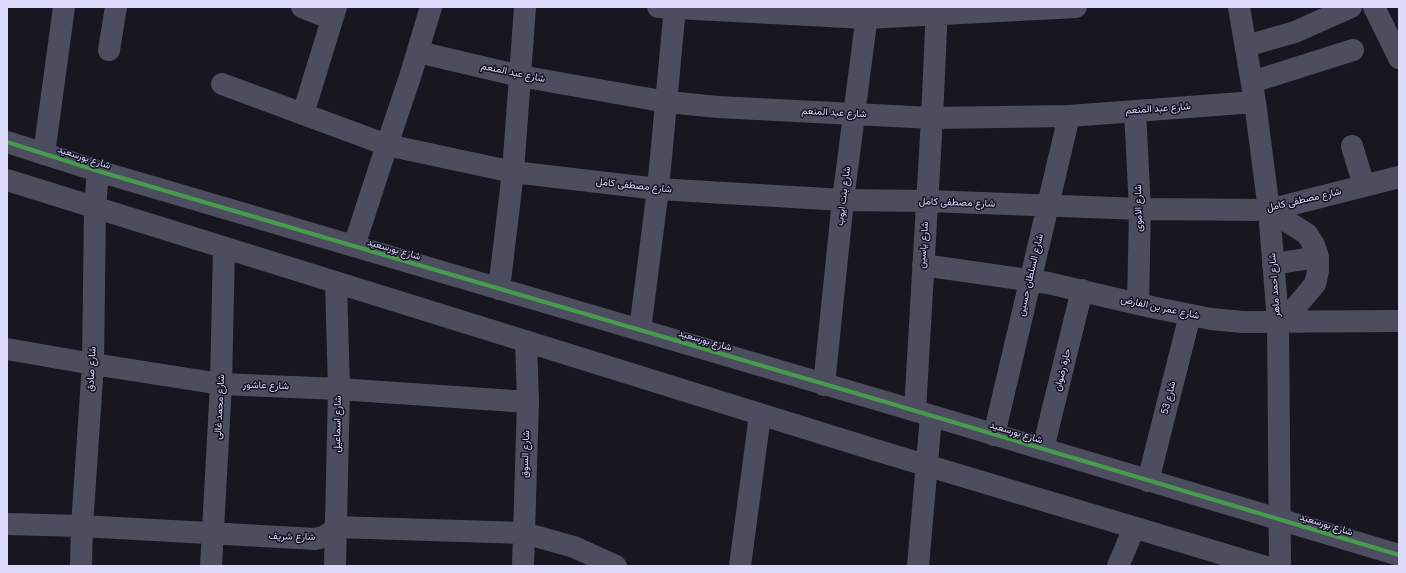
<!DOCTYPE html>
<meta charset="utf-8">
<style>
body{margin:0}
#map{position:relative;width:1406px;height:573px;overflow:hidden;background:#181620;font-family:Roboto,sans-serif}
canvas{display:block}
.frame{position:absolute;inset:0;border:8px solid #dcdafa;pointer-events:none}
</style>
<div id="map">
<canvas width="1406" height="573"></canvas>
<div class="frame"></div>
</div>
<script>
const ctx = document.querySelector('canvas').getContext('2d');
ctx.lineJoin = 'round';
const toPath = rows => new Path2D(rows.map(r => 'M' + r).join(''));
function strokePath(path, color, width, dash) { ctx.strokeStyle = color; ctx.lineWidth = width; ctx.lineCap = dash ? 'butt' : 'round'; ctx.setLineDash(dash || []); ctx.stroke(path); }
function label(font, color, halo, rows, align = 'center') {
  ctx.font = font + ' Roboto,Vazirmatn,sans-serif'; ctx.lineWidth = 3; ctx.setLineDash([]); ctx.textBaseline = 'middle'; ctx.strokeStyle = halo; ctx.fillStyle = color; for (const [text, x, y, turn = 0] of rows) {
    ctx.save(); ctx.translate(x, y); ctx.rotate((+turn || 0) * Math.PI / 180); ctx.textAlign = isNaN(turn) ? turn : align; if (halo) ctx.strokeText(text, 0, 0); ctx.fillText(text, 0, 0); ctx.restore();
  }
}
strokePath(toPath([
 [302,7,332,19],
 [658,7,866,18,1076,7],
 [1239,7,1255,102,1269,210,1278,321,1280,566],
 [1374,7,1399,58],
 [1246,46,1295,32,1351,7],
 [109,50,116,7],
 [418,52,520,76,667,102,718,107,932,118,1069,116,1255,102],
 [1252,82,1353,50],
 [222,84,387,145,513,172,658,189,843,200,928,201,1140,209,1269,210,1399,177],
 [1135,111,1140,209,1138,304],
 [303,114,336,7],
 [7,142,98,171,889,403,1399,555],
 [1352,146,1364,186],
 [44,154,64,7],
 [7,180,882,452,1263,566],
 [1269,210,1307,234,1314,245,1318,257,1318,271,1315,284,1284,321],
 [354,246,387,145,410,77,431,7],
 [1273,264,1318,257],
 [923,265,1048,283,1151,307,1211,319,1243,322,1399,321],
 [499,289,513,172,525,7],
 [640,330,658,189,675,7],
 [7,349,93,364,221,384,339,389,528,402],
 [824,385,843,200,868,7],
 [915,411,932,118,937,7],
 [994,435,1069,116],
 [1043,449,1082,290],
 [1148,481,1190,315],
 [7,524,82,526,315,539,323,537,330,533,336,527,524,533,574,547,616,566],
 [81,566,82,526,93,364,95,208,98,171],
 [211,566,221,384,224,248],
 [335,566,339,389,336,283],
 [523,566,528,402,526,341],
 [740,566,760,415],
 [918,566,931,416],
 [1118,566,1134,528]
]), '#4d4d60', 22);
strokePath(toPath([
 [7,142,98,171,889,403,1399,555]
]), '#469c4c', 4);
label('10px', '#dcdafa', '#141224', [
 ["شارع عبد المنعم",513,73,12],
 ["شارع عبد المنعم",1158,109,-4],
 ["شارع عبد المنعم",834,113,3],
 ["شارع بورسعيد",84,158,18],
 ["شارع مصطفى كامل",634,186,6],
 ["شارع بنت ايوب",844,196,-83],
 ["شارع مصطفى كامل",1304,200,-13],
 ["شارع مصطفى كامل",957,203,2],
 ["شارع الاموى",1139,208,-91],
 ["شارع ياسين",924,245,-86],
 ["شارع بورسعيد",394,250,16],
 ["شارع السلطان حسين",1031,275,-77],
 ["شارع احمد ماهر",1275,285,-94],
 ["شارع عمر بن الفارض",1160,308,12],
 ["شارع بورسعيد",705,341,16],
 ["شارع صادق",92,369,-87],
 ["حارة رضوان",1063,370,-76],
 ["شارع عاشور",266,386,2],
 ["شارع 53",1169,398,-76],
 ["شارع محمد غالى",220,407,-87],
 ["شارع اسماعيل",338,424,-89],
 ["شارع بورسعيد",1016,433,17],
 ["شارع السوق",526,454,-88],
 ["شارع بورسعيد",1326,525,17],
 ["شارع شريف",292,537,1]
]);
</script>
